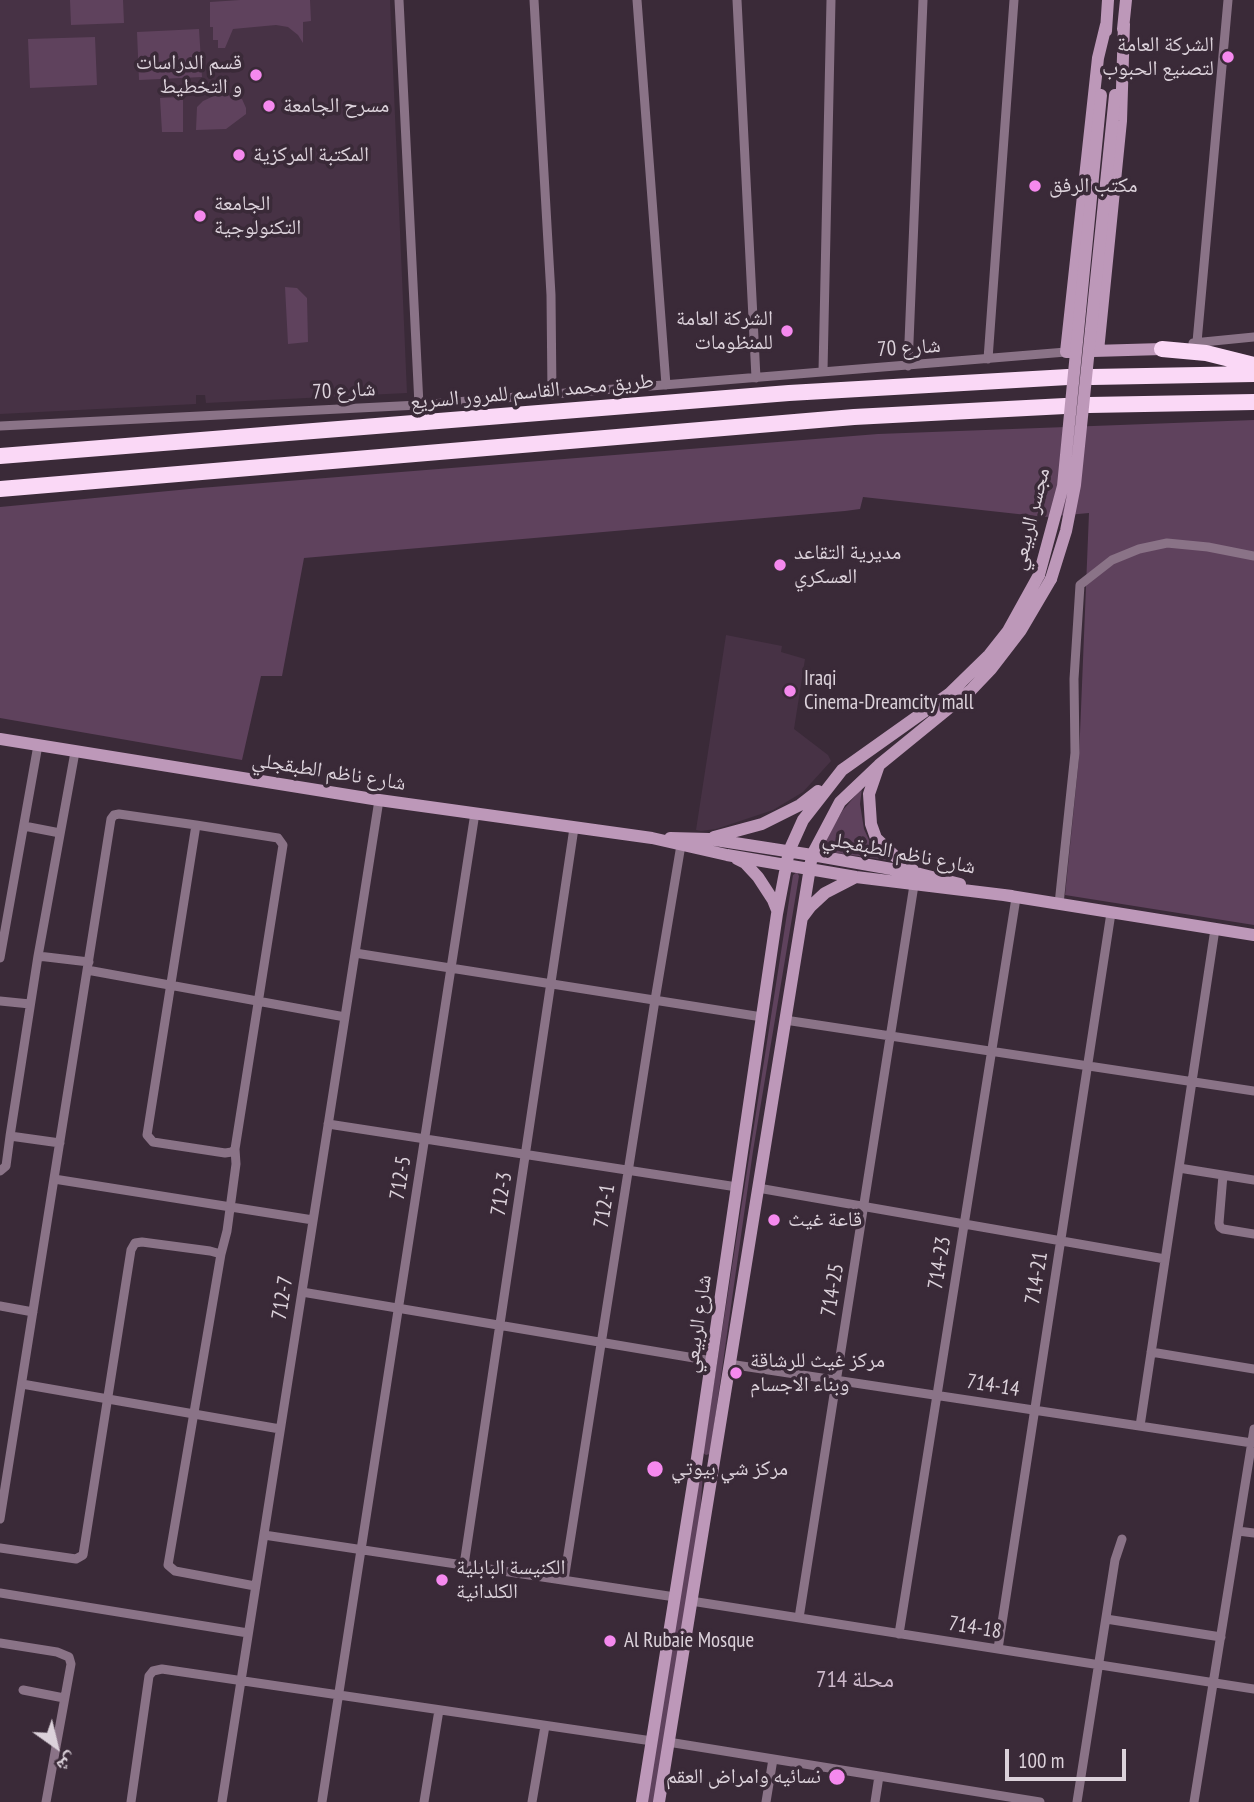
<!DOCTYPE html>
<meta charset="utf-8">
<style>
body{margin:0}
#map{position:relative;width:1254px;height:1802px;overflow:hidden;background:#3a2a38;font-family:"PT Sans Narrow","Noto Naskh Arabic",sans-serif}
canvas{display:block}
.north{position:absolute;left:21px;top:1711px;width:70px;height:70px;-webkit-text-stroke:5px #3a2a38;paint-order:stroke;rotate:146deg;font-size:19px;font-weight:700;line-height:28px;text-align:center;color:#dcd2db}
.north::after{content:'';display:block;margin:auto;width:24px;height:32px;background:#dcd2db;clip-path:polygon(50% 0,100% 100%,50% 72%,0 100%)}
.scale{position:absolute;left:1005px;top:1749px;width:121px;height:32px;box-sizing:border-box;border:4px solid #dcd2db;border-top:0;padding-left:9px;font-size:21px;line-height:24px;white-space:nowrap;color:#dcd2db;-webkit-text-stroke:5px #3a2a38;paint-order:stroke}
</style>
<div id="map">
<canvas width="1254" height="1802"></canvas>
<div class="north">ش</div>
<div class="scale">100 m</div>
</div>
<script>
const ctx = document.querySelector('canvas').getContext('2d');
ctx.lineJoin = 'round';
function fillPath(path, color) { ctx.fillStyle = color; ctx.fill(path, 'evenodd'); }
const toPath = rows => new Path2D(rows.map(r => 'M' + r).join(''));
function strokePath(path, color, width, dash) { ctx.strokeStyle = color; ctx.lineWidth = width; ctx.lineCap = dash ? 'butt' : 'round'; ctx.setLineDash(dash || []); ctx.stroke(path); }
function label(font, color, halo, rows, align = 'center') {
  ctx.font = font + ' "PT Sans Narrow","Noto Naskh Arabic",sans-serif'; ctx.lineWidth = 7; ctx.setLineDash([]); ctx.textBaseline = 'middle'; ctx.strokeStyle = halo; ctx.fillStyle = color; for (const [text, x, y, turn = 0] of rows) {
    ctx.save(); ctx.translate(x, y); ctx.rotate((+turn || 0) * Math.PI / 180); ctx.textAlign = isNaN(turn) ? turn : align; if (halo) ctx.strokeText(text, 0, 0); ctx.fillText(text, 0, 0); ctx.restore();
  }
}
fillPath(toPath([
 [0,0,390,0,407,393,206,403,205,395,196,395,196,404,0,414],
 [726,635,782,646,781,652,805,659,794,729,828,755,831,761,803,792,773,810,716,829,701,831,696,830]
]), '#473245');
fillPath(toPath([
 [70,0,123,0,124,23,71,25],
 [240,0,310,0,311,21,303,22,303,43,298,35,288,27,276,25,233,29,225,48,218,48,218,40,213,40,213,27,210,27,210,2],
 [199,29,202,77,139,80,137,32],
 [95,37,97,85,30,88,28,39],
 [216,95,228,95,242,99,246,108,246,114,226,129,196,130,197,107,203,101],
 [180,97,183,100,183,132,162,132,160,98],
 [285,287,297,288,307,298,308,342,288,344],
 [1254,420,1254,925,1065,895,1079,758,1089,513,1045,517,863,497,860,509,845,511,304,558,282,676,261,676,242,760,0,718,0,507,200,488,878,434],
 [862,788,860,804,864,829,869,840,887,860,822,851,829,833,843,810],
 [797,872,799,876,753,1151,710,1454,706,1455,703,1453,793,875],
 [700,1473,703,1474,698,1540,655,1802,647,1802]
]), '#5f425d');
strokePath(toPath([
 [399,0,419,405],
 [534,0,551,295,552,395],
 [637,0,666,385],
 [737,0,756,378],
 [1197,342,1228,0],
 [1193,343,1254,337],
 [988,359,1014,0],
 [908,366,923,0],
 [823,371,831,0],
 [0,426,419,405,1066,352],
 [24,826,60,833],
 [1059,904,1075,753,1074,679,1080,585,1112,560,1139,549,1167,543,1208,547,1254,556],
 [355,953,762,1017],
 [38,956,89,962],
 [0,958,38,745],
 [87,970,345,1017],
 [0,1001,30,1004],
 [785,1020,1254,1091],
 [328,1124,737,1187],
 [60,1143,10,1136,38,956,75,752],
 [1179,1168,1254,1180],
 [0,1171,6,1166,10,1136],
 [1223,1175,1219,1223,1220,1227,1223,1229,1254,1234],
 [54,1179,313,1220],
 [758,1188,1165,1259],
 [221,1254,227,1231,236,1164,235,1149],
 [302,1292,712,1361],
 [0,1306,33,1312],
 [1151,1352,1254,1369],
 [729,1364,1252,1443],
 [22,1384,280,1429],
 [1140,1426,1215,929],
 [0,1519,111,819,114,815,119,814,196,825,147,1135,153,1142,225,1153,232,1152,235,1149,283,845,278,838,196,825],
 [1238,1531,1254,1533],
 [264,1535,675,1597],
 [0,1548,76,1559,83,1555,131,1250,135,1243,142,1242,210,1251,221,1254,168,1565,175,1571,255,1586],
 [464,1565,574,828],
 [564,1580,655,1000,682,839],
 [0,1593,248,1633],
 [691,1601,1254,1689],
 [799,1618,914,885],
 [1106,1619,1221,1637],
 [899,1634,1016,898],
 [0,1643,57,1652,69,1657,71,1664,46,1802],
 [998,1649,1111,913],
 [23,1690,64,1698],
 [668,1742,1040,1802],
 [131,1802,149,1676,153,1671,162,1669,652,1741],
 [222,1802,379,800],
 [322,1802,475,813],
 [424,1802,439,1710],
 [532,1802,545,1726],
 [766,1802,773,1759],
 [875,1802,879,1776],
 [1077,1802,1115,1560,1122,1539],
 [1194,1802,1254,1429]
]), '#8a7387', 9);
strokePath(toPath([
 [1123,29,1126,0],
 [1106,31,1108,0],
 [1093,351,1162,349],
 [1098,351,1121,121,1124,24],
 [1072,352,1066,352,1098,58,1106,25],
 [0,739,379,800,652,838,727,855,856,877,1012,896],
 [879,765,869,794,871,824,876,838,902,863,913,870],
 [714,837,762,824,800,805,818,791],
 [670,838,709,839,812,855,920,874,960,884],
 [737,859,745,863,758,877,773,900,777,910],
 [1004,895,1254,935],
 [802,918,811,906,825,893,856,877],
 [642,1802,696,1465,777,914,789,851,803,820,842,770,949,694,989,655,1008,631,1039,575],
 [659,1802,812,855,840,802,879,765,971,690,991,669,1021,630,1051,579]
]), '#bd98b9', 12);
strokePath(toPath([
 [1162,349,1206,353,1254,365],
 [1092,377,1254,374],
 [1089,405,1254,402],
 [0,456,789,393,1068,377],
 [0,489,854,417,1065,406]
]), '#fad8f6', 16);
strokePath(toPath([
 [1039,575,1063,486,1101,95],
 [1051,579,1066,531,1075,485,1115,95]
]), '#bd98b9', 12);
for (const [x, y, r, color] of [
 [1228,57,7,"#f589ee"],
 [256,75,7,"#f589ee"],
 [269,106,7,"#f589ee"],
 [239,155,7,"#f589ee"],
 [1035,186,7,"#f589ee"],
 [200,216,7,"#f589ee"],
 [787,331,7,"#f589ee"],
 [780,565,7,"#f589ee"],
 [790,691,7,"#f589ee"],
 [774,1220,7,"#f589ee"],
 [736,1373,7,"#f589ee"],
 [655,1469,9,"#f589ee"],
 [442,1580,7,"#f589ee"],
 [610,1641,7,"#f589ee"],
 [837,1777,9,"#f589ee"]
]) { const dot = new Path2D(); dot.arc(x, y, r, 0, 2 * Math.PI); ctx.fillStyle = color; ctx.fill(dot); strokePath(dot, '#3a2a38', 2.5); }
label('21px', '#dcd2db', '#3a2a38', [
 ["الشركة العامة",1214,45,"right"],
 ["لتصنيع الحبوب",1214,69,"right"],
 ["قسم الدراسات",242,63,"right"],
 ["و التخطيط",242,87,"right"],
 ["مسرح الجامعة",283,106],
 ["المكتبة المركزية",253,155],
 ["مكتب الرفق",1049,186],
 ["الجامعة",214,204],
 ["التكنولوجية",214,228],
 ["الشركة العامة",773,319,"right"],
 ["للمنظومات",773,343,"right"],
 ["مديرية التقاعد",794,553],
 ["العسكري",794,577],
 ["Iraqi",804,679],
 ["Cinema-Dreamcity mall",804,703],
 ["قاعة غيث",788,1220],
 ["مركز غيث للرشاقة",750,1361],
 ["وبناء الاجسام",750,1385],
 ["مركز شي بيوتي",671,1469],
 ["الكنيسة البابلية",456,1568],
 ["الكلدانية",456,1592],
 ["Al Rubaie Mosque",624,1641],
 ["نسائيه وامراض العقم",821,1777,"right"]
], 'left');
label('21px', '#dcd2db', '#3a2a38', [
 ["شارع 70",909,348,-4],
 ["شارع 70",344,391,-3],
 ["طريق محمد القاسم للمرور السريع",532,392,-5],
 ["مجسر الربيعي",1031,519,-76],
 ["شارع ناظم الطبقجلي",329,772,9],
 ["شارع ناظم الطبقجلي",899,853,11],
 ["712-5",401,1178,-81],
 ["712-3",502,1194,-81],
 ["712-1",605,1206,-81],
 ["714-23",940,1263,-81],
 ["714-21",1037,1278,-81],
 ["714-25",833,1290,-81],
 ["712-7",283,1298,-81],
 ["شارع الربيعي",698,1324,-82],
 ["714-14",993,1386,9],
 ["714-18",975,1628,9]
]);
label('23px', '#cdb9cb', '#3a2a38', [
 ["محلة 714",855,1680]
]);
</script>
